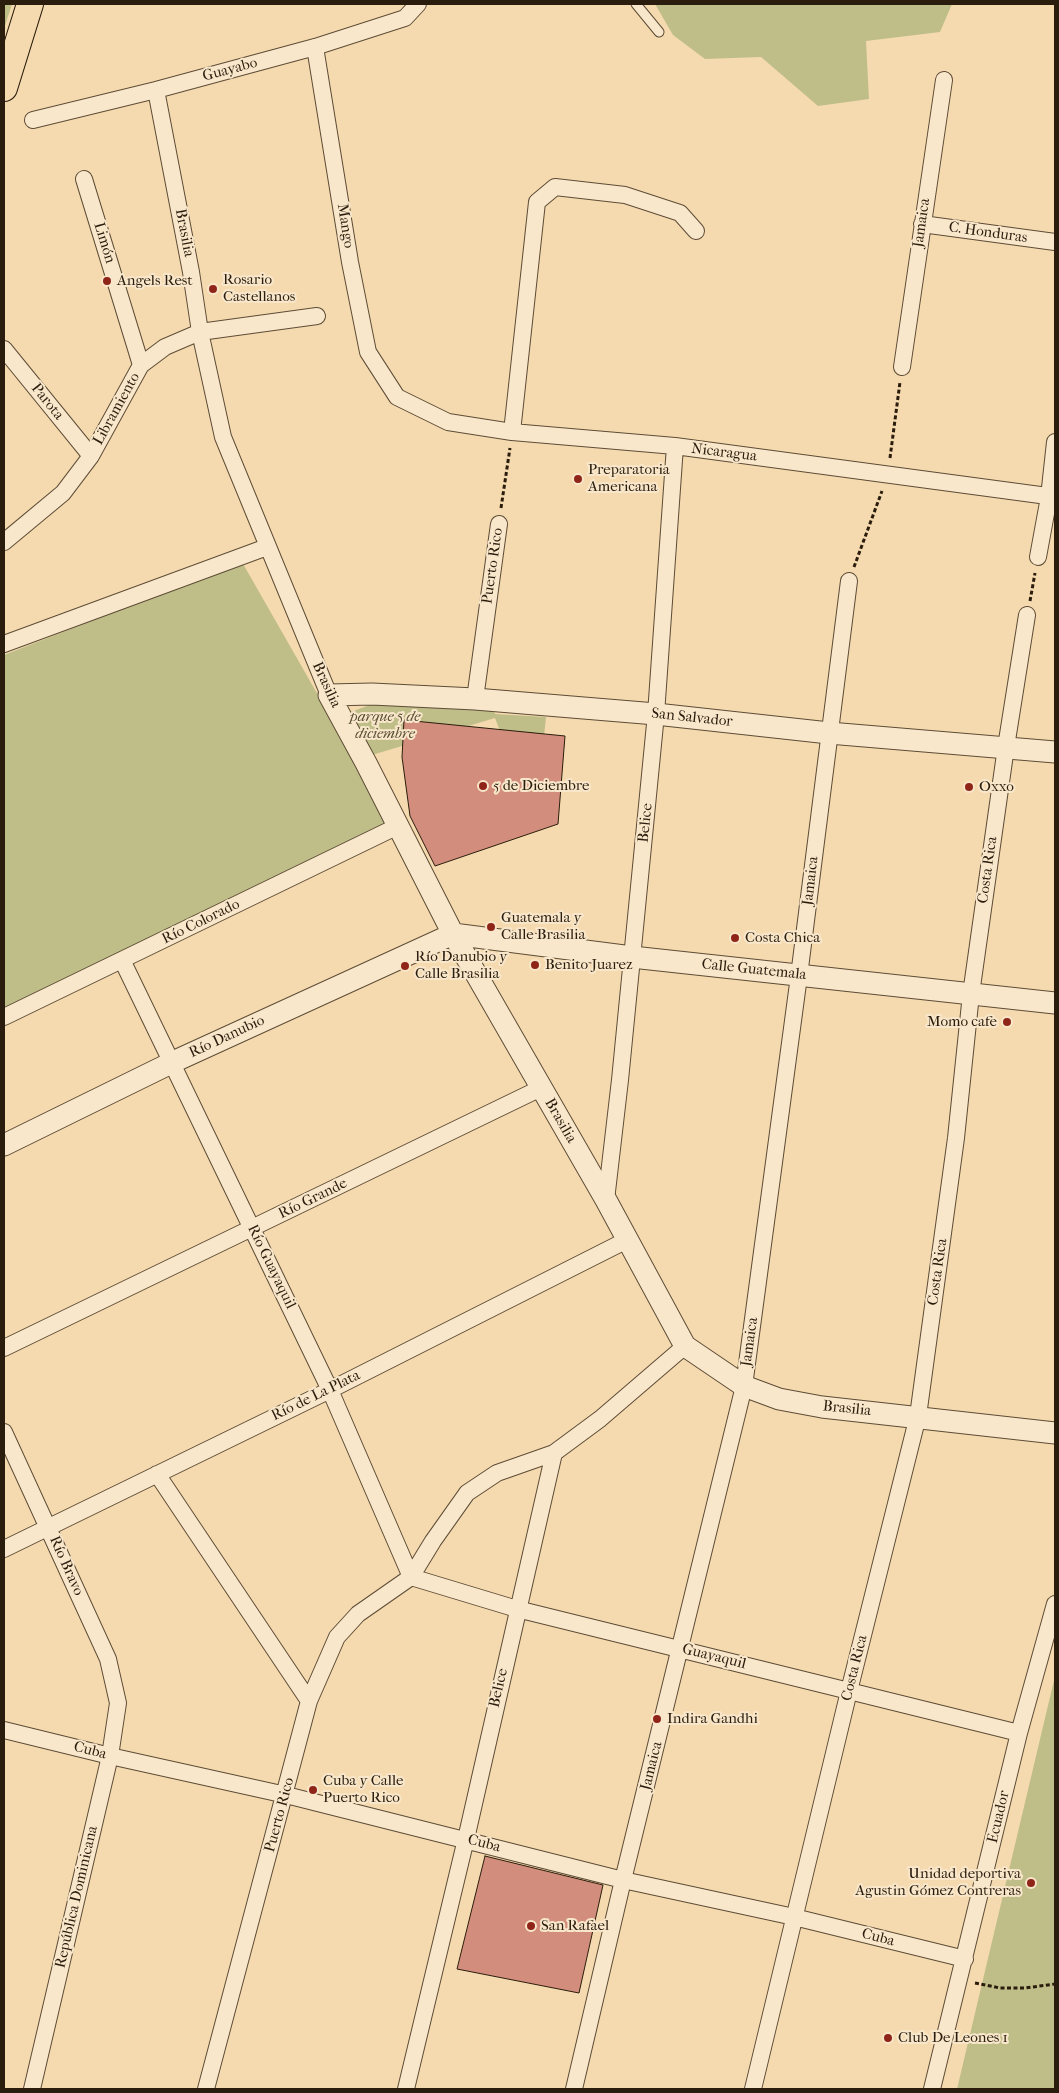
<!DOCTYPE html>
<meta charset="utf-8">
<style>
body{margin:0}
#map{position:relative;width:1059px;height:2093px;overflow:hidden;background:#f6daaf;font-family:"IM FELL French Canon",serif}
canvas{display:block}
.frame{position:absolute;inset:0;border:5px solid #2a1d0d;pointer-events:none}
</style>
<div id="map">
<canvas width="1059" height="2093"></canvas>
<div class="frame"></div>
</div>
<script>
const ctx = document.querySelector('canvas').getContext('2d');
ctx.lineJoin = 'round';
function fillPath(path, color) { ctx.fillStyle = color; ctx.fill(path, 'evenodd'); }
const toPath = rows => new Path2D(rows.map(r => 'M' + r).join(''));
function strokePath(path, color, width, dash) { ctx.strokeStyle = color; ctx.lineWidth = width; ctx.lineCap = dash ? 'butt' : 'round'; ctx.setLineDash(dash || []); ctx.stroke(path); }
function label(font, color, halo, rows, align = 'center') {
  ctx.font = font + ' "IM FELL French Canon",serif'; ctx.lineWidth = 4; ctx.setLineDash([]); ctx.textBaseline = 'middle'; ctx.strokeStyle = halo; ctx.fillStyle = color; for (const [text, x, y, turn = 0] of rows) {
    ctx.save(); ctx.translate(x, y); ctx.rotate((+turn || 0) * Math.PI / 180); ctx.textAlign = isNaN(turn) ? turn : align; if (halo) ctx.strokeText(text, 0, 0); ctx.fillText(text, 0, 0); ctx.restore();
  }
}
fillPath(toPath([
 [4,4,12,4,4,29],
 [655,4,952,4,940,32,866,41,869,99,818,106,761,57,705,59,673,35],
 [242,562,390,821,4,1010,4,655],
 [380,701,492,706,495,714,546,717,542,756,511,760,495,718,372,755,351,712],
 [1055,1676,1055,2089,957,2089]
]), '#bfbe89');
const building = toPath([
 [404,720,565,736,558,824,435,866,410,816,402,757,404,720],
 [485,1856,603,1885,579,1993,457,1969,485,1856]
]);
fillPath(building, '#d38d7c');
strokePath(building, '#2a1d0d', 1);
const service = toPath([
 [636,4,659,32]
]);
const minor = toPath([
 [315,47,350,262,368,352,397,397,448,422,512,432,675,446,1055,497],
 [156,90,191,272,200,332,223,437,329,695],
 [33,120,156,90,315,47,405,18,418,4],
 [84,179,141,365],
 [922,224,1055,242],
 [4,349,91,456],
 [902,367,944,80],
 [512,432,537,202,555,187,625,195,680,213,696,231],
 [4,542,63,493,91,456,141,365,165,347,200,332,317,316],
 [1038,557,1049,497,1055,442],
 [4,644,267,547],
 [475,699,499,524],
 [122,960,330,1390,411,1577],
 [4,1017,398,826],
 [606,1200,620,1080,656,714,675,446],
 [4,1348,541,1088],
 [4,1432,108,1659,118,1703,110,1756,32,2089],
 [157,1474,309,1701],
 [4,1549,330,1390,627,1240],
 [411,1577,517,1609,1019,1733],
 [4,1730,110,1756,286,1795,623,1880,794,1917,965,1959],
 [206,2089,309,1701,337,1637,358,1614,411,1577,433,1541,467,1493,497,1473,554,1453],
 [406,2089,466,1839,554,1453,600,1419,685,1346],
 [574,2089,623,1880,744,1386,799,976,849,581],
 [753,2089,849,1691,918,1416,956,1138,971,994,1006,747,1027,615],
 [932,2089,1019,1733,1055,1604]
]);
const tertiary = toPath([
 [1055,752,829,733,656,714,475,699,372,694,329,695,366,763,453,934,606,1200,685,1346,744,1386,779,1399,822,1407,1055,1433],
 [4,1145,173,1062,453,934,632,957,1055,1003]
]);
const primary = toPath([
 [4,88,30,4]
]);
strokePath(service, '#5d4c36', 11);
strokePath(minor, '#5d4c36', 18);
strokePath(tertiary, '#5d4c36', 23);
strokePath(primary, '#2a1d0d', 28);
strokePath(toPath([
 [890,458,900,382],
 [501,508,510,448],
 [854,567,882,491],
 [1030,601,1035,573],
 [975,1983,1000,1988,1025,1988,1055,1984]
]), '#2a1d0d', 3, [4, 2.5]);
strokePath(service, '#f9e7cb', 9);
strokePath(minor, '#f9e7cb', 16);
strokePath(tertiary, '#f9e7cb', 21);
strokePath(primary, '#f6daaf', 26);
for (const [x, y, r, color] of [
 [107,281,5,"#8f2418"],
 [213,289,5,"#8f2418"],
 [578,479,5,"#8f2418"],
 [483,786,5,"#8f2418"],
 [969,787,5,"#8f2418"],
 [491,927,5,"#8f2418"],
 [735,938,5,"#8f2418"],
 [535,965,5,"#8f2418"],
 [405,966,5,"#8f2418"],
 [1007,1022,5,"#8f2418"],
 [657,1719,5,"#8f2418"],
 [313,1790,5,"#8f2418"],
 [1031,1883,5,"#8f2418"],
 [531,1926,5,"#8f2418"],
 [888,2038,5,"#8f2418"]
]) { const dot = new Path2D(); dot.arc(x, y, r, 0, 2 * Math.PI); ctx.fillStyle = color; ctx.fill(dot); strokePath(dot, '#f9e7cb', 2); }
label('15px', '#2a1d0d', '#f9e7cb', [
 ["Guayabo",230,70,-15],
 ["Jamaica",922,223,-82],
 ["Mango",345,226,81],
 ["Brasilia",184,233,79],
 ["C. Honduras",988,233,8],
 ["Limón",104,243,73],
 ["Parota",47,402,51],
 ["Libramiento",117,409,-61],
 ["Nicaragua",724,453,7],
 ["Puerto Rico",493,566,-82],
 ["Brasilia",326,685,65],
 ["San Salvador",692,718,6],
 ["Belice",646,823,-84],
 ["Costa Rica",988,870,-82],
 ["Jamaica",811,881,-83],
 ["Río Colorado",201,922,-26],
 ["Calle Guatemala",754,970,6],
 ["Río Danubio",227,1037,-25],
 ["Brasilia",560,1121,60],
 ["Río Grande",313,1199,-26],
 ["Río Guayaquil",271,1267,64],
 ["Costa Rica",938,1272,-82],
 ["Jamaica",750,1342,-82],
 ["Río de La Plata",316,1396,-26],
 ["Brasilia",847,1409,6],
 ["Río Bravo",66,1566,66],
 ["Guayaquil",714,1657,14],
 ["Costa Rica",855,1668,-76],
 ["Belice",499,1688,-77],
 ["Cuba",90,1751,14],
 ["Jamaica",652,1766,-76],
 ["Puerto Rico",280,1815,-75],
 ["Ecuador",999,1817,-77],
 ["Cuba",484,1844,14],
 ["República Dominicana",77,1897,-77],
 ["Cuba",878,1938,14]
]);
label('15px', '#2a1d0d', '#f9e7cb', [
 ["Rosario",223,280],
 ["Castellanos",223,297],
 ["Angels Rest",117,281],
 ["Preparatoria",588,470],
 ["Americana",588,487],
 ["5 de Diciembre",493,786],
 ["Oxxo",979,787],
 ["Guatemala y",501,918],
 ["Calle Brasilia",501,935],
 ["Costa Chica",745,938],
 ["Río Danubio y",415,957],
 ["Calle Brasilia",415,974],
 ["Benito Juarez",545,965],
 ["Momo cafe",997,1022,"right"],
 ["Indira Gandhi",667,1719],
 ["Cuba y Calle",323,1781],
 ["Puerto Rico",323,1798],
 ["Unidad deportiva",1021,1874,"right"],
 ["Agustin Gómez Contreras",1021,1891,"right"],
 ["San Rafael",541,1926],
 ["Club De Leones 1",898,2038]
], 'left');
label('italic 15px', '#574d32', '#f9e7cb', [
 ["parque 5 de",385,717],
 ["diciembre",385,734]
]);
</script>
